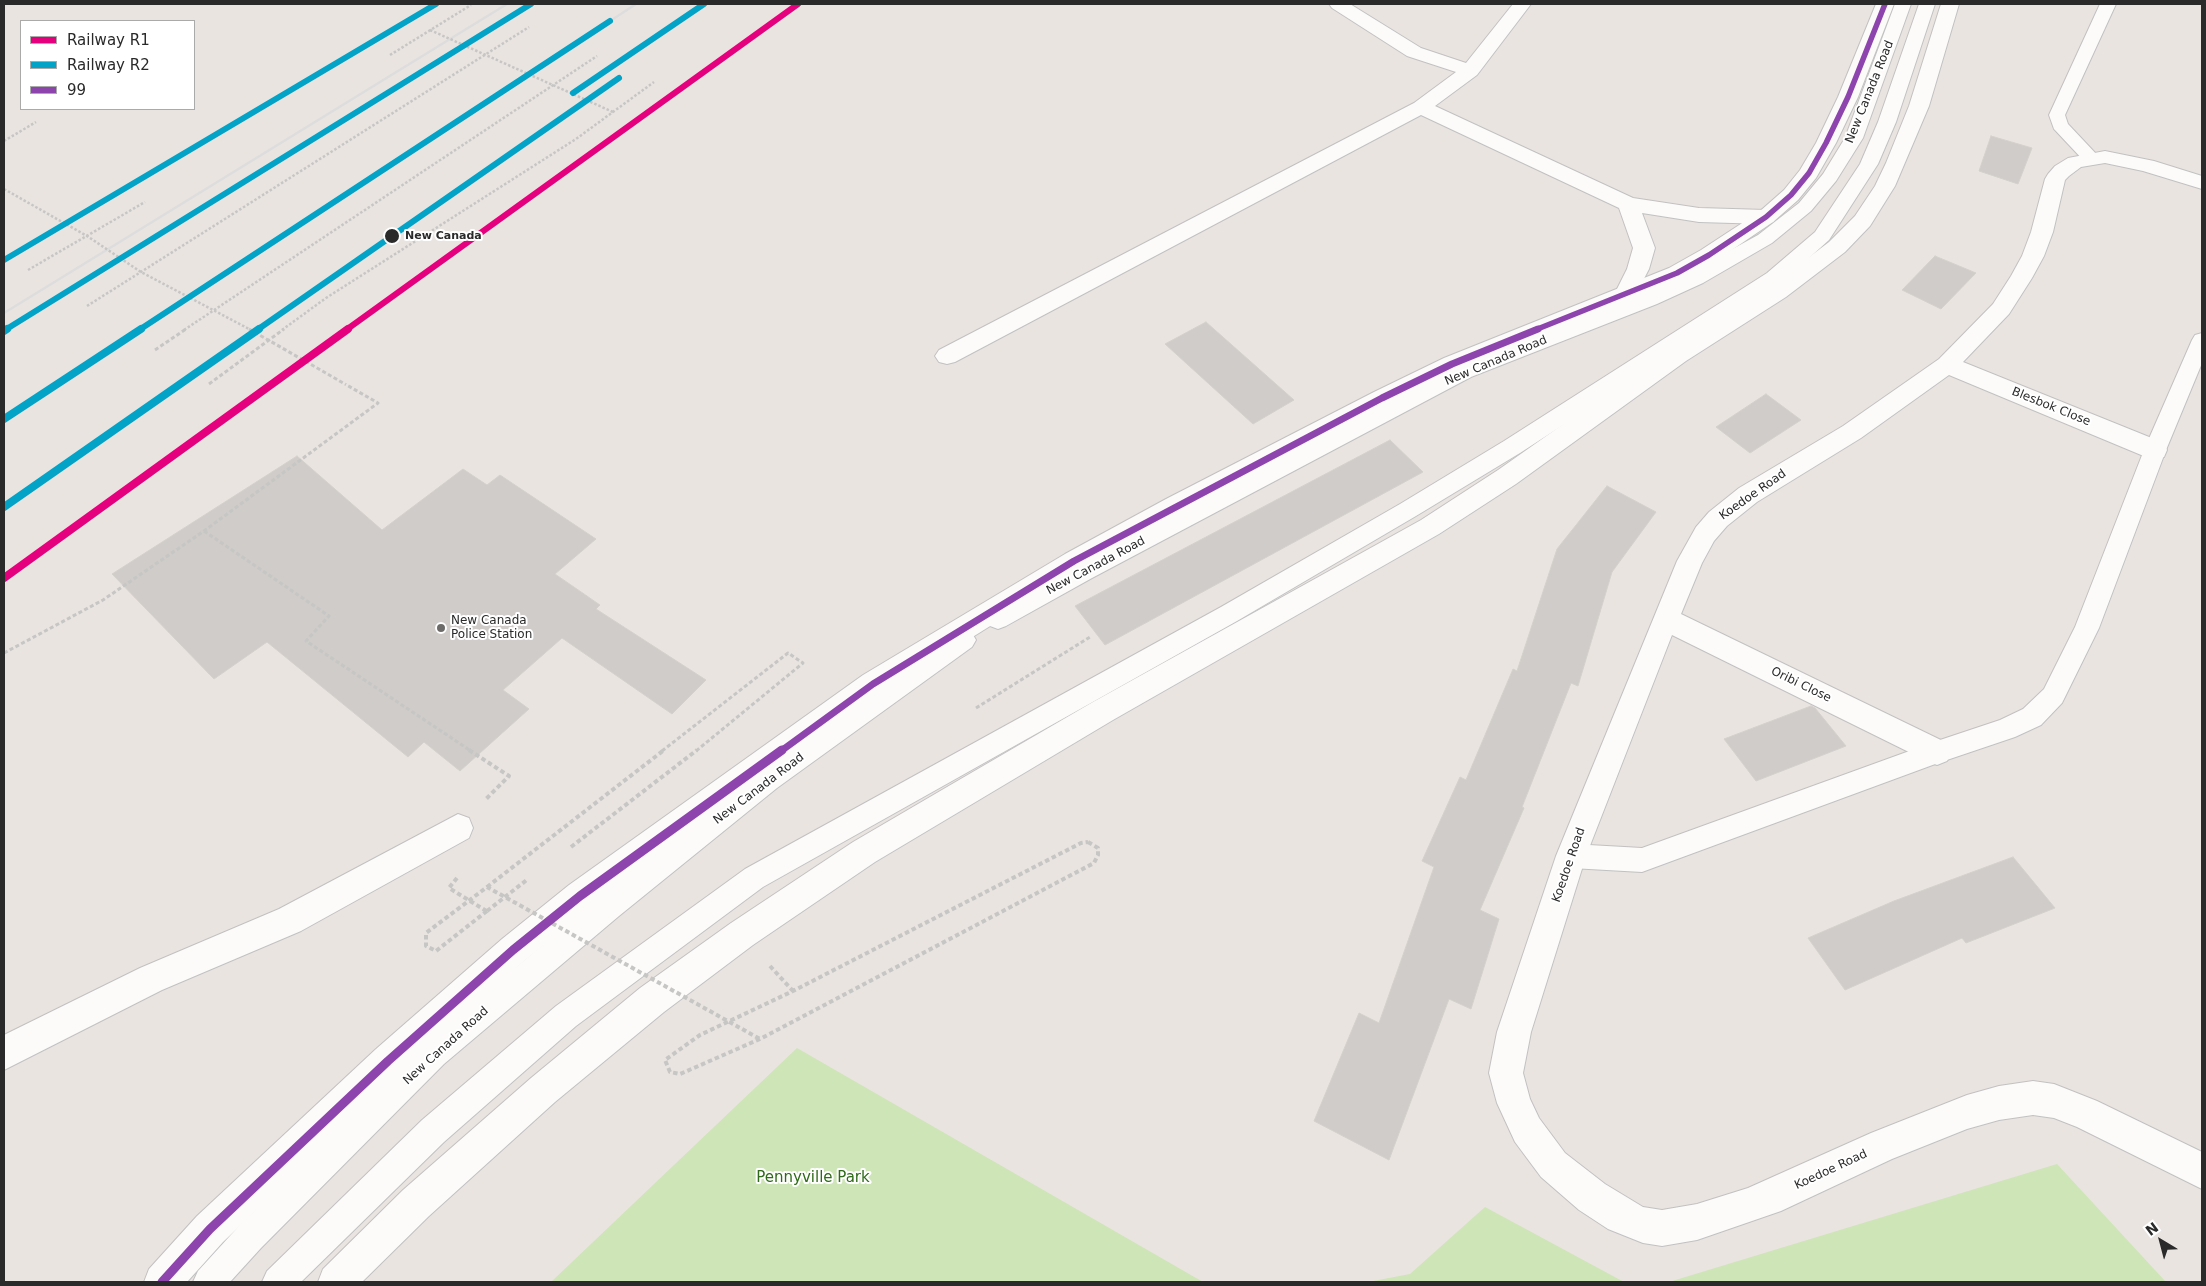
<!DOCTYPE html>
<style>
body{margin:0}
#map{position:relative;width:2206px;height:1286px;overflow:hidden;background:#e9e4e0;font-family:"DejaVu Sans",sans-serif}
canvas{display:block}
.frame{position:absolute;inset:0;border:5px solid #2a2a2a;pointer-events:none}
.legend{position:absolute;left:20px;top:20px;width:175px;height:90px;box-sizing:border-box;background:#fff;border:1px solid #aaa;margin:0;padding:6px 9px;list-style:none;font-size:15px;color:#2a2a2a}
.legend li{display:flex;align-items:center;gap:10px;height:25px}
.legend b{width:25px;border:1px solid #aaa}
.north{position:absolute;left:2136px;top:1216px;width:50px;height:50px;-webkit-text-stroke:4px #fff;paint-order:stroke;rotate:323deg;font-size:14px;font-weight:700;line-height:20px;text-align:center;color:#2a2a2a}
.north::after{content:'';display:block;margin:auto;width:18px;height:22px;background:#2a2a2a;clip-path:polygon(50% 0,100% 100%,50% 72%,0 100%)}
</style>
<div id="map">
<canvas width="2206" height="1286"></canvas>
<div class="frame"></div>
<ul class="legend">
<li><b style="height:6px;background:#e5007d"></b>Railway R1</li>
<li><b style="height:6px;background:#02a3c6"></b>Railway R2</li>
<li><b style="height:6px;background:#8e44ad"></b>99</li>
</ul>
<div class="north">N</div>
</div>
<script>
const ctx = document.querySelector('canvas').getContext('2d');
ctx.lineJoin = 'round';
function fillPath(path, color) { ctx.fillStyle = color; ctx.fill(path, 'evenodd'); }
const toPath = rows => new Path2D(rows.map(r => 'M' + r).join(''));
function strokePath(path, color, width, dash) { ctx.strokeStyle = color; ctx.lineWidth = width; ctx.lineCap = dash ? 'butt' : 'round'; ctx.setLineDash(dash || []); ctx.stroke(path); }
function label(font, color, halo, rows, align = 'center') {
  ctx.font = font + ' "DejaVu Sans",sans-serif'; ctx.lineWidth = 4; ctx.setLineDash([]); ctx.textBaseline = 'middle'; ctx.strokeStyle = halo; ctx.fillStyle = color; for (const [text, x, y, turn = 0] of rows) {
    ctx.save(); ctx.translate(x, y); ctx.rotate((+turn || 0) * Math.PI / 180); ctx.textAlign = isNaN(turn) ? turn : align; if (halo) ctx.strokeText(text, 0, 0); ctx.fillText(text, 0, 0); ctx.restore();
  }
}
fillPath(toPath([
 [797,1048,1203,1282,551,1282],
 [2057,1164,2166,1282,1669,1282],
 [1485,1207,1624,1282,1368,1282,1410,1274]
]), '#cee5b7');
const building = toPath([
 [1991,136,2032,148,2018,184,1979,171,1991,136],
 [1935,256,1976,273,1941,309,1902,290,1935,256],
 [1206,322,1294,400,1253,424,1165,344,1206,322],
 [1766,394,1801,420,1750,453,1716,427,1766,394],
 [1390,440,1423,472,1105,645,1075,606,1390,440],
 [297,456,382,530,463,469,487,485,500,475,596,539,555,574,600,605,596,609,706,680,672,714,562,638,503,690,529,709,460,771,424,742,408,757,267,642,214,679,112,574,297,456],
 [1607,486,1656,512,1612,572,1578,686,1571,683,1522,807,1524,808,1480,910,1499,919,1471,1009,1449,999,1389,1160,1314,1121,1359,1013,1379,1023,1434,867,1422,861,1460,777,1466,780,1513,669,1517,671,1557,549,1607,486],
 [1811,706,1815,708,1846,746,1756,781,1724,739,1811,706],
 [2013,857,2055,908,1966,943,1962,938,1845,990,1808,938,1894,901,2013,857]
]);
fillPath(building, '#cfccc9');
strokePath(building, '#d4d0cc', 1);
const service = toPath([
 [1895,4,1911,4,1863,138,1836,181,1811,211,1772,243,1703,283,1657,304,1471,377,1092,578,1006,626,998,629,990,626,986,619,990,612,1076,564,1457,367,1643,294,1689,273,1758,235,1799,203,1823,174,1845,138,1895,4],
 [1919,4,1935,4,1896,122,1878,164,1829,240,1781,283,1520,453,1416,516,1237,621,763,887,576,1026,444,1142,301,1282,262,1282,267,1271,422,1120,556,1006,745,869,1221,607,1400,504,1504,441,1767,273,1815,232,1860,164,1878,122,1919,4],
 [2100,4,2116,4,2065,115,2068,124,2100,158,2097,162,2091,163,2085,162,2054,129,2049,115,2100,4],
 [2202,333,2202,363,2166,450,2099,628,2062,703,2041,725,2015,737,1938,763,1642,872,1571,868,1562,865,1558,856,1562,847,1571,844,1642,848,1937,741,2000,720,2023,709,2044,689,2075,627,2144,450,2192,340,2195,335,2202,333],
 [964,630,972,633,976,640,972,647,777,788,619,916,444,1064,261,1248,230,1282,193,1282,198,1271,239,1226,424,1044,599,898,759,772,956,633,964,630]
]);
const minor = toPath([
 [1329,4,1350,4,1421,48,1466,63,1513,4,1531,4,1477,75,1435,106,1633,198,1699,208,1766,210,1773,212,1777,217,1773,222,1766,224,1699,222,1642,213,1655,248,1649,269,1633,300,1625,303,1617,300,1614,295,1627,269,1633,248,1619,208,1421,115,955,362,947,364,939,362,935,356,939,350,1414,103,1456,72,1407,56,1332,8,1329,4],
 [2105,151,2154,161,2202,176,2202,189,2143,171,2105,163,2081,167,2069,176,2065,180,2053,232,2044,256,2032,278,2009,314,1963,362,2164,443,2167,450,2164,457,2155,459,2146,457,1949,375,1861,438,1757,502,1727,526,1714,541,1702,563,1681,614,1947,743,1952,752,1947,761,1937,765,1927,761,1672,635,1586,856,1531,1032,1523,1073,1530,1099,1539,1118,1565,1153,1605,1184,1643,1207,1662,1210,1697,1204,1748,1188,1871,1133,1967,1095,1999,1086,2033,1081,2054,1084,2097,1101,2202,1152,2202,1189,2077,1127,2054,1118,2033,1115,1999,1120,1967,1129,1892,1159,1781,1211,1697,1240,1662,1246,1643,1243,1608,1229,1579,1210,1541,1177,1515,1142,1497,1103,1489,1073,1497,1032,1556,856,1677,561,1696,527,1709,512,1739,488,1843,426,1939,359,1993,304,2011,276,2022,256,2031,232,2045,179,2048,174,2055,166,2068,158,2105,151],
 [458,814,469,818,473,828,469,838,301,931,162,990,4,1070,4,1035,140,968,279,909,458,814]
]);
const secondary = toPath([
 [1876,4,1894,4,1858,97,1836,143,1816,178,1798,200,1773,222,1717,260,1685,278,1460,370,1390,404,1184,513,1083,568,883,693,591,907,524,961,400,1073,223,1242,187,1282,144,1282,149,1269,197,1216,376,1049,502,939,569,885,863,675,1065,554,1166,499,1374,392,1444,358,1669,268,1701,250,1759,212,1784,190,1800,170,1816,143,1838,97,1876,4],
 [1941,4,1959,4,1929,106,1895,186,1870,226,1845,252,1786,297,1686,361,1516,484,1439,534,1113,720,875,862,753,945,664,1012,555,1102,429,1216,362,1282,318,1282,323,1269,403,1190,531,1078,640,988,731,923,853,842,959,780,1093,702,1421,520,1498,470,1670,349,1770,287,1829,242,1855,216,1875,186,1886,163,1909,106,1941,4]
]);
strokePath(service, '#c2c1c2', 2);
strokePath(minor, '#c2c1c2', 2);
strokePath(secondary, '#c2c1c2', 2);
strokePath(toPath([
 [390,55,471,5],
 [4,141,36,122],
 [28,270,145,202],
 [87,306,529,27],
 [184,330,597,56],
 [282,330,326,298,576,139,654,82]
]), '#c6c6c5', 2.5, [2.5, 2]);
strokePath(toPath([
 [155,350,186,329],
 [209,384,284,329],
 [204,531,329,616,306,641,471,751],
 [4,653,103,600,204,531,378,403,345,384],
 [976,708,1090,637],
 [662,751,788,653,803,663,696,751]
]), '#c6c6c5', 3, [4, 2.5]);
strokePath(toPath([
 [469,750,509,776,485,800],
 [1088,842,1098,848,1098,855,1094,863,760,1039,680,1074,670,1072,665,1060,700,1035,793,991,1081,843,1088,842],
 [571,847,697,750],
 [457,878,449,888,488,912],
 [487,887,664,750],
 [487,911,528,879],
 [770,966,793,991]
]), '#c6c6c5', 4, [4.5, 3]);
fillPath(service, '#fcfbfa');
fillPath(minor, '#fcfbfa');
fillPath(secondary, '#fcfbfa');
strokePath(toPath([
 [4,260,436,4],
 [4,313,507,4],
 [139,330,636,4],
 [346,330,798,4]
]), '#ddddde', 2.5);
strokePath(toPath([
 [4,419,141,329],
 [4,578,348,329]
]), '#ddddde', 4);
strokePath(toPath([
 [430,30,613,112],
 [4,189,87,236,141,272,251,330]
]), '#c6c6c5', 2.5, [2.5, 2]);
strokePath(toPath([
 [249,329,345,384]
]), '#c6c6c5', 3, [4, 2.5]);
strokePath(toPath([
 [487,911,436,951,426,946,426,933,487,887,760,1039]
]), '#c6c6c5', 4, [4.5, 3]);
strokePath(toPath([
 [1535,330,1677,273,1709,255,1766,217,1791,195,1809,173,1826,143,1848,97,1885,4]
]), '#8e44ad', 5.5);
strokePath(toPath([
 [781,751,873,684,1074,561,1382,398,1452,364,1538,329]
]), '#8e44ad', 7);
strokePath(toPath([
 [162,1282,210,1229,388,1061,513,950,580,896,782,750]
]), '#8e44ad', 9);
strokePath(toPath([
 [346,330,798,4]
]), '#e5007d', 6);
strokePath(toPath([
 [4,578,348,329]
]), '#e5007d', 8);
strokePath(toPath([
 [573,93,704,4],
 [4,260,436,4],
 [5,330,531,4],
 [139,330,610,21],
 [257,330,619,78]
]), '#02a3c6', 6);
strokePath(toPath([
 [4,331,7,329],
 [4,419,141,329],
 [4,507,259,329]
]), '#02a3c6', 8);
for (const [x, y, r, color] of [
 [392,236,8,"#2a2a2a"],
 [441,628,5,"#6d6b6a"]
]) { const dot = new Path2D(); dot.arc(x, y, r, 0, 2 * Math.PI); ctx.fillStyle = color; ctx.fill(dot); strokePath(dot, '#fff', 2); }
label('bold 11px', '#2a2a2a', '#fff', [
 ["New Canada",405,236]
], 'left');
label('12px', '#2a2a2a', '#fff', [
 ["New Canada Road",1870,92,-68],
 ["New Canada Road",1496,361,-23],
 ["Blesbok Close",2051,407,22],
 ["Koedoe Road",1753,495,-35],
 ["New Canada Road",1096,566,-28],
 ["Oribi Close",1801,685,26],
 ["New Canada Road",759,789,-37],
 ["Koedoe Road",1569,865,-71],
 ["New Canada Road",446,1046,-42],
 ["Koedoe Road",1831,1170,-25]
]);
label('12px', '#2a2a2a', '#fff', [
 ["New Canada",451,621],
 ["Police Station",451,635]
], 'left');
label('15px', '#2e6a17', '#fff', [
 ["Pennyville Park",813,1178]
]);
</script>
